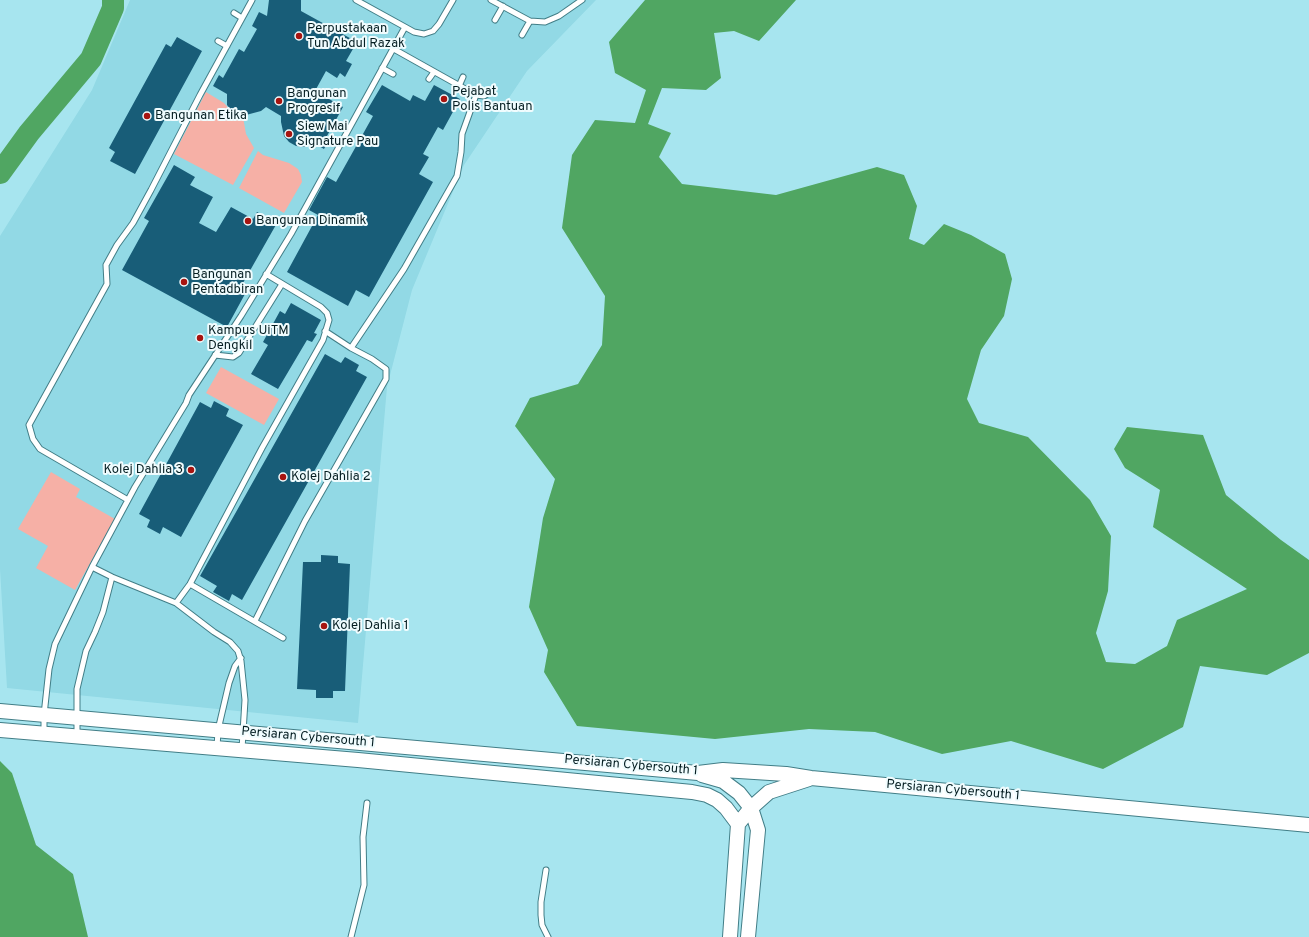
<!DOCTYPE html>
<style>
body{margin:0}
canvas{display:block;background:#a7e5ef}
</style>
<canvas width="1309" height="937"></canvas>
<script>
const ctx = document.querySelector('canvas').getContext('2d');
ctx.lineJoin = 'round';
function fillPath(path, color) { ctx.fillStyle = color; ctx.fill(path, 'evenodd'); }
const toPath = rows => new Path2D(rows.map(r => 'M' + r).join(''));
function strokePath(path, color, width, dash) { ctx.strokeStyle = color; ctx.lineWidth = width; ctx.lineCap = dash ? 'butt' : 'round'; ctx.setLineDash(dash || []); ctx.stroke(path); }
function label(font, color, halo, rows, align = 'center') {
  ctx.font = font + ' Overpass,sans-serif'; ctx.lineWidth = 4; ctx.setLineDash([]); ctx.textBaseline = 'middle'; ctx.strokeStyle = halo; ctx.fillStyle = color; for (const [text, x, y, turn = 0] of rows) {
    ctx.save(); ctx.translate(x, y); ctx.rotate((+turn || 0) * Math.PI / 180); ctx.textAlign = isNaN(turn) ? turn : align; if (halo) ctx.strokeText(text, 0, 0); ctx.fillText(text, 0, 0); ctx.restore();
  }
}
fillPath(toPath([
 [130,0,596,0,527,71,464,165,412,290,387,387,358,723,7,688,0,569,0,236,92,90]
]), '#92d9e5');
fillPath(toPath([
 [206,92,224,103,232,112,243,117,246,134,254,148,233,185,174,154],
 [258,151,263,155,289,163,298,169,301,175,302,182,284,213,239,188],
 [221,367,279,399,264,425,206,393],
 [51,472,80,489,76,497,115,519,75,590,36,568,48,546,18,529]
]), '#f6b0a6');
fillPath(toPath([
 [645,0,796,0,759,41,734,31,714,33,721,78,706,90,662,88,648,124,671,133,659,157,682,184,776,195,877,167,904,175,917,206,909,239,924,245,944,224,971,235,1005,254,1012,279,1004,316,981,350,967,399,979,423,1028,437,1090,500,1111,536,1108,591,1096,633,1106,662,1135,664,1167,646,1177,620,1247,589,1153,527,1160,490,1125,468,1114,449,1127,427,1203,435,1226,495,1281,540,1309,560,1309,653,1267,675,1200,666,1183,727,1103,769,1011,741,942,754,875,732,809,729,715,739,577,726,544,672,548,650,529,607,543,518,555,479,515,426,530,398,578,384,602,345,605,296,562,228,572,155,595,120,635,123,646,90,615,73,609,42],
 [0,761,12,773,36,845,73,874,88,937,0,937]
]), '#50a662');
strokePath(toPath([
 [0,173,29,133,91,59,113,8,113,0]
]), '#50a662', 22);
fillPath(toPath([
 [269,0,301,0,301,11,357,42,346,61,352,64,345,77,340,73,337,78,326,71,315,91,343,107,327,136,330,138,324,149,312,142,305,147,296,146,289,142,284,136,281,122,281,116,266,107,261,111,246,115,240,115,232,111,227,105,227,94,213,86,219,75,223,78,239,49,244,52,257,29,252,26,259,12,267,16],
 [177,37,202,51,135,174,110,161,115,152,109,148,166,44,171,47],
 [382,85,410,101,413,95,425,101,434,85,460,99,443,130,438,127,423,154,429,157,419,174,433,182,369,297,356,290,348,306,287,272,318,215,309,210,327,177,336,182,373,116,366,112],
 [174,165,195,177,190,185,213,197,199,223,216,232,231,207,253,219,257,212,277,223,239,290,245,294,227,327,122,270,149,221,144,218],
 [291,303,321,320,314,333,317,334,312,342,307,340,278,389,251,374,268,345,263,342,280,311,285,314],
 [325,354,341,363,345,357,359,365,356,371,367,377,242,600,232,594,229,601,213,592,217,586,200,576],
 [214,401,229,409,226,416,243,425,181,537,163,527,160,534,147,527,150,520,139,514,200,402,211,408],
 [321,555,338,556,338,563,350,564,345,691,333,691,333,698,316,698,316,690,297,689,303,562,321,562]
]), '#185d78');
const lane = toPath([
 [356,0,405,27],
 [491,0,530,21,545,22,559,16,582,0],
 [234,13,242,18],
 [495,20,503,6],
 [522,35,530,21],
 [218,41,227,46],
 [392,48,476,95,484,96,490,92],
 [382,68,393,74],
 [429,79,434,72],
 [459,86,463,77],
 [351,348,404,269,457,176,461,152,462,134,476,95],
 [215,355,233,357,239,353,282,284],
 [128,500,40,449,33,439,29,425,107,284,106,265,117,245,133,223,151,190,200,95,252,0],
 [92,567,112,577,176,603,214,632,230,642,238,651,241,661,245,700,242,749],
 [190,584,283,638],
 [176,603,190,584,262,448,323,340,329,320,327,313,321,307,266,274],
 [255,621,305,521,386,379,386,369,372,359,351,348,325,331],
 [44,733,44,715,49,669,55,644,92,567,135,487,186,403,189,395,241,316,291,234,405,27,414,32,424,34,433,31,439,24,453,0],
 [77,735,77,689,86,651,95,632,103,612,112,577],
 [217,748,218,730,229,683,235,666,241,658],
 [546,870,541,902,541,915,542,925,548,937],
 [351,937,364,885,363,837,367,803]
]);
const secondary = toPath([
 [0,711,698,773,723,770,786,774,811,778,1309,825],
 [0,730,358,760,692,792,707,795,717,800,726,808,738,824],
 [702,775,723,781,739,793,751,808,758,830,748,937],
 [730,937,738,824,751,808,769,792,809,779]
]);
strokePath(lane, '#427e87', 7);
strokePath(secondary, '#427e87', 16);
strokePath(lane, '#fff', 5);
strokePath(secondary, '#fff', 14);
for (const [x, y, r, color] of [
 [299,36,4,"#a71410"],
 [444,99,4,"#a71410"],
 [279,101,4,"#a71410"],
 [147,116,4,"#a71410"],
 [289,134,4,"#a71410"],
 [248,221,4,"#a71410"],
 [184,282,4,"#a71410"],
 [200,338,4,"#a71410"],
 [191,470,4,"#a71410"],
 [283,477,4,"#a71410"],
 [324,626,4,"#a71410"]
]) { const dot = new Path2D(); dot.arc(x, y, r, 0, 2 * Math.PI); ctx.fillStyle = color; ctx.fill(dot); strokePath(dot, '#f0fcfe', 1.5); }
label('13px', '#051e22', '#f0fcfe', [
 ["Perpustakaan",307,29],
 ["Tun Abdul Razak",307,44],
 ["Pejabat",452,92],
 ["Polis Bantuan",452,107],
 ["Bangunan",287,94],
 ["Progresif",287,109],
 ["Bangunan Etika",155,116],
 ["Siew Mai",297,127],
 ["Signature Pau",297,142],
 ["Bangunan Dinamik",256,221],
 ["Bangunan",192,275],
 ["Pentadbiran",192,290],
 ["Kampus UiTM",208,331],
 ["Dengkil",208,346],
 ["Kolej Dahlia 3",183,470,"right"],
 ["Kolej Dahlia 2",291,477],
 ["Kolej Dahlia 1",332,626]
], 'left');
label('13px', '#051e22', '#f0fcfe', [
 ["Persiaran Cybersouth 1",308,738,5],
 ["Persiaran Cybersouth 1",631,766,5],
 ["Persiaran Cybersouth 1",953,791,5]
]);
</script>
